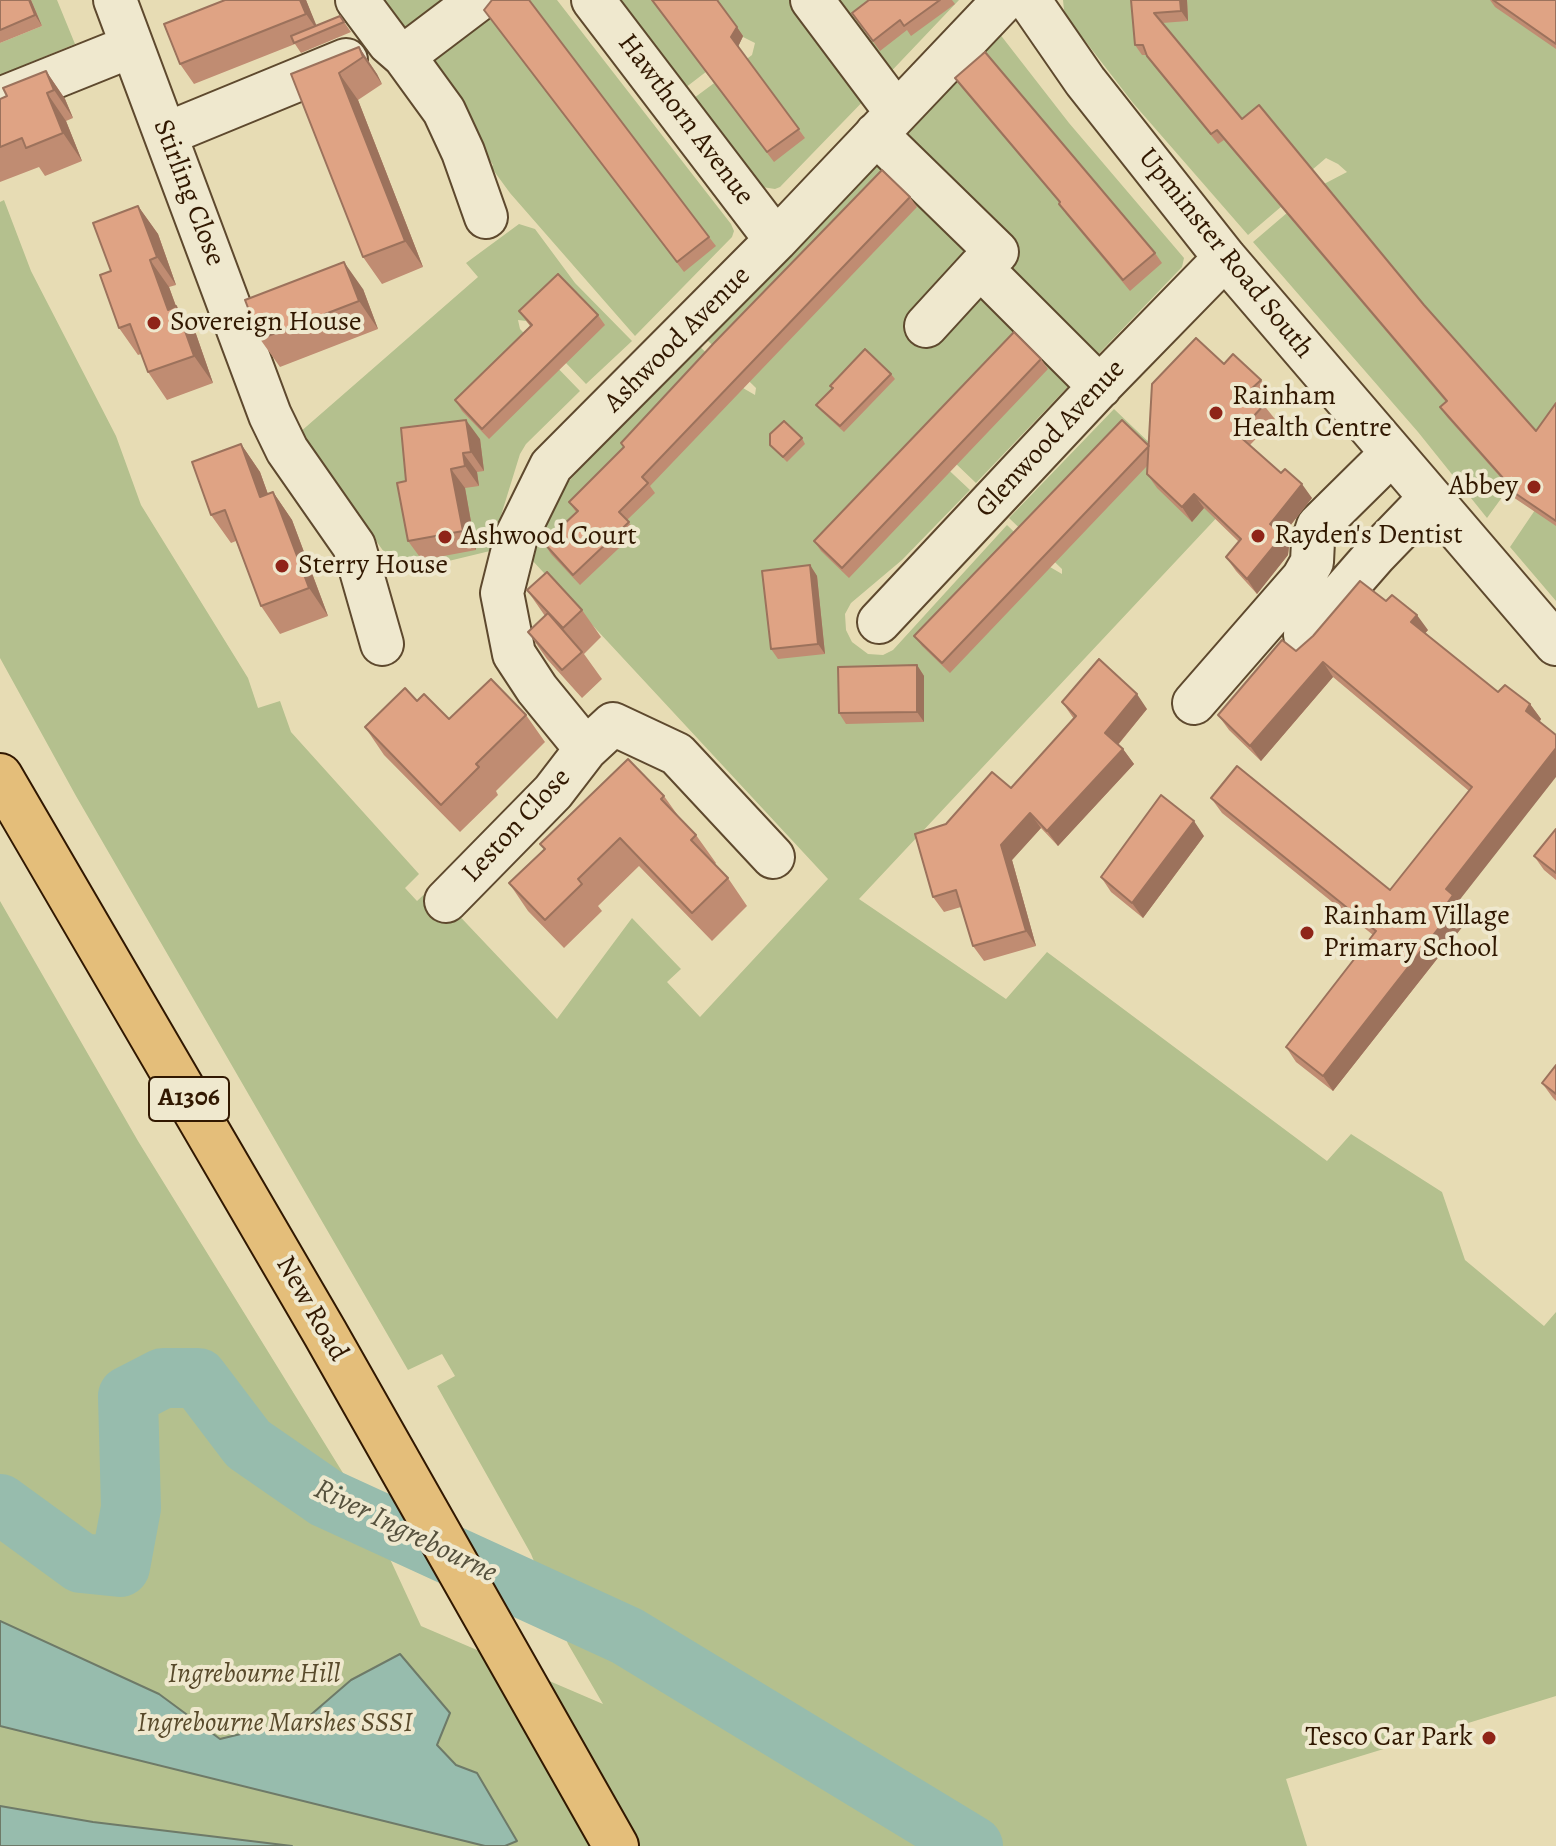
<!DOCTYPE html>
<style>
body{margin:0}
canvas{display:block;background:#e7dcb4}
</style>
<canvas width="1556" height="1846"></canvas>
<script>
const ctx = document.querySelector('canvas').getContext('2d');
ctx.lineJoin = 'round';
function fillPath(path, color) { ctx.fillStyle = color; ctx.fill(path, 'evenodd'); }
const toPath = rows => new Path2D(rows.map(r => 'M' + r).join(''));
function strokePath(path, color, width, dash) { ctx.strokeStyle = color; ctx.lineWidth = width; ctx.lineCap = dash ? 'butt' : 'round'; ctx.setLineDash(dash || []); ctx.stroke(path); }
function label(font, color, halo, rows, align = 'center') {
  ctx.font = font + ' Alegreya,serif'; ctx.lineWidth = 8; ctx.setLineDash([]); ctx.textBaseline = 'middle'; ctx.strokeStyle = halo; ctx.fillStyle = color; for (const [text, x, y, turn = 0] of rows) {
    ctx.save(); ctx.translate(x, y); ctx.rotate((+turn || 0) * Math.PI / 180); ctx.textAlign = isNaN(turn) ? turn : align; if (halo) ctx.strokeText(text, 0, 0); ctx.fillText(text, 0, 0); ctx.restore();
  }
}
fillPath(toPath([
 [31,0,57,0,75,44,0,75,0,43,42,26],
 [367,0,463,0,401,46],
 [491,0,557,0,731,224,734,231,732,237,635,336,510,193,491,167,493,165,423,52],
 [619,0,801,0,872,92,780,187,775,189,762,187,694,98,752,55,755,43,743,37,737,48,685,88],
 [820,0,959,0,882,81],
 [1063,0,1556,0,1556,423,1487,518,1418,432,1253,242,1322,183,1324,184,1347,172,1338,164,1326,158,1312,170,1316,177,1248,235,1133,103,1069,20,1064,10],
 [999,33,1069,123,1184,258,1182,267,1087,366,890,138],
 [880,150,988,253,978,276,1081,373,976,483,930,439,922,445,970,490,902,560,851,603,845,614,846,630,852,642,868,654,883,655,893,650,1007,525,1050,567,1062,574,1062,569,1009,518,1114,409,1222,512,859,899,1006,999,1047,952,1327,1161,1351,1134,1442,1192,1465,1260,1544,1326,1556,1312,1556,1696,1286,1779,1307,1846,0,1846,0,901,138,1141,372,1520,421,1626,603,1704,568,1644,531,1554,437,1386,455,1376,442,1354,408,1370,76,796,0,658,0,202,4,200,31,271,116,436,141,505,248,678,258,708,280,701,291,732,419,874,405,888,417,901,432,887,557,1019,632,918,681,969,667,982,700,1017,828,879,531,559,559,492,696,343,743,388,755,395,756,388,702,335],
 [519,224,535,229,575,283,632,341,586,384,526,321,518,320,520,329,580,391,526,444,520,454,490,551,399,573,299,433,478,277,466,263],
 [1556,479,1556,601,1510,547]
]), '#b4c08e');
const water = toPath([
 [0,1621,159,1694,220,1739,307,1718,351,1680,400,1654,450,1713,437,1745,456,1765,477,1773,517,1841,505,1846,485,1846,0,1726,0,1621],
 [0,1806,93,1822,292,1846,0,1846,0,1806]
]);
fillPath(water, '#97bcad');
strokePath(water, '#6e7a68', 2);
strokePath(toPath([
 [0,1504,81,1563,120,1567,131,1508,128,1396,163,1378,198,1378,248,1444,326,1498,627,1636,973,1846]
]), '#97bcad', 60);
const minor = toPath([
 [115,0,270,415,287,450,354,546,382,644],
 [357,0,389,43,404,56,444,111,463,152,486,217],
 [593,0,776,240],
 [812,0,896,112],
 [1029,0,1085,81,1225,258,1556,644],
 [404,56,478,0],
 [0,99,132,46],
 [166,134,346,60],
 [876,134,997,252,980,267,1100,387],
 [926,326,980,267],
 [879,622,1104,382,1225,258],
 [1305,635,1375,555,1429,499],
 [1194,703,1303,578,1312,562,1313,541,1318,526,1391,454],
 [586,749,613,724,677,754,773,857],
 [446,901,553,792,586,749,537,689,514,654,502,593,516,537,551,466,776,240,1004,0]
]);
const major = toPath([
 [0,776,325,1333,616,1846]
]);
strokePath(minor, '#5e492e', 46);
strokePath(major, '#311801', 48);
strokePath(minor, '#efe8ce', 42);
strokePath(major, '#e4be7a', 44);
fillPath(toPath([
 [0,0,31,0,42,26,0,43],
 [225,0,306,0,316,26,340,16,351,32,301,53,295,44,194,84,180,64],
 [651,0,719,0,718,1,743,36,738,46,805,138,774,162],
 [869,0,952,0,955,4,911,36,907,30,880,51,852,13],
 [1131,0,1187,0,1188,21,1162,23,1242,119,1424,305,1536,431,1556,403,1556,526,1507,493,1500,483,1502,479,1447,417,1440,407,1446,402,1224,140,1218,144,1154,66,1146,55,1142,55,1135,45],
 [1490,0,1556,0,1556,49,1495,7],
 [491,20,709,237,716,246,684,272],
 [359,47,377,74,382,84,358,100,423,267,382,284,363,257,291,74],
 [46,71,65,99,73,118,66,121,82,161,45,176,39,167,0,182,0,99,7,96],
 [955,78,1155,253,1162,263,1130,291,1066,214,1060,203,962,88],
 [910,197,917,207,650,486,655,493,627,520,636,532,580,585,551,554,544,543,576,512,569,502,624,447,621,443],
 [138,206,158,234,176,285,169,287,176,306,196,334,213,383,167,400,148,372,141,354,138,355,119,328,111,271],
 [363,289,378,329,280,367,260,339],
 [519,311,598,315,605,325,489,439,462,411,455,400,530,326],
 [1041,359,1048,369,849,578,821,551,814,541],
 [1224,364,1261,380,1271,395,1262,403,1275,419,1250,445,1281,473,1312,498,1282,536,1289,546,1288,555,1257,594,1236,571,1226,557,1239,542,1204,508,1192,522,1157,488,1147,474,1147,466,950,673,922,646,914,636,1148,446],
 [891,374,895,379,844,432,820,410,816,405,832,389,830,386],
 [802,438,805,444,787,462,770,445],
 [480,439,484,471,477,472,479,486,465,488,476,550,422,560,408,541,406,481],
 [241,444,260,472,268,494,273,492,292,520,328,616,280,634,261,606,236,541,231,543,211,515],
 [810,565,817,576,825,654,778,659,771,649],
 [527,590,582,610,601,637,584,654,602,679,582,698,547,659,528,632,545,616],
 [1428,630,1425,633,1498,692,1530,704,1541,719,1458,902,1464,910,1458,918,1463,926,1333,1091,1296,1062,1286,1047,1373,935,1222,813,1211,798,1390,890,1469,791,1333,677,1261,761,1229,730,1218,715,1296,651],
 [917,665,924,676,924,722,846,724,839,713],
 [1062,702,1147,709,1118,745,1123,749,1134,764,1058,846,1041,828,1012,860,1036,946,984,961,973,946,961,907,944,912,933,897,946,824,1011,788,1074,719],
 [526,715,545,742,496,791,498,795,460,832,384,755,365,727,449,719],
 [664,796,679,817,696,835,716,863,715,864,728,878,747,906,712,941,639,866,598,906,602,911,564,948,528,911,509,883,544,849,540,844],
 [1556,829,1556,880,1544,870,1534,856],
 [1204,836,1143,918,1111,892,1101,877],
 [1556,1065,1556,1101,1553,1098,1542,1083]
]), '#c08c72');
fillPath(toPath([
 [29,0,31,0,42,26,35,15],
 [300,0,306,0,320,34,306,14],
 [1180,0,1187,0,1188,21,1181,11],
 [737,27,743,36,738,47,731,37],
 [359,47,377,74,382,84,363,57],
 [46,71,65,99,73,118,54,90],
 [339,73,358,100,423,267,405,241],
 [47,93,66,121,82,161,63,133],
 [138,206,158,234,176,285,157,257],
 [150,260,169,287,187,337,168,310],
 [344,262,363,289,378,329,359,301],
 [176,306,196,334,213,383,194,356],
 [466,420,480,439,484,471,471,452],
 [241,444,260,472,279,525,260,497],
 [463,453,477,472,479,486,465,466],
 [451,469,465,488,476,550,463,531],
 [1302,484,1312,498,1282,536,1289,546,1288,555,1257,594,1247,579,1270,524],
 [273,492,292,520,328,616,309,588],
 [1194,494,1204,508,1192,522,1182,507],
 [810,565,817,576,825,654,818,644],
 [1417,615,1428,630,1422,637,1411,622],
 [1323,662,1333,677,1261,761,1250,746],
 [917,665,924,676,924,722,917,712],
 [1137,694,1147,709,1115,748,1105,733],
 [1530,704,1541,719,1536,726,1526,711],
 [1556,748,1556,777,1458,902,1464,910,1458,918,1463,926,1333,1091,1323,1076,1446,905,1446,889],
 [1123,749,1134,764,1058,846,1047,831],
 [1030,813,1041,828,1012,860,1036,946,1026,931,1001,845],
 [1194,821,1204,836,1143,918,1132,903]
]), '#9c725c');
const building = toPath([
 [0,0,29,0,35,15,0,30,0,0],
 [225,0,300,0,306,14,180,64,164,24,225,0],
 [492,0,529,0,709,237,677,262,484,10,492,0],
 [652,0,717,0,737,27,731,37,799,129,767,152,652,0],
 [869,0,940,0,904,26,900,20,873,41,852,13,869,0],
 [1131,0,1180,0,1181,11,1154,13,1242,119,1259,105,1424,305,1536,431,1556,403,1556,521,1500,483,1503,478,1440,407,1447,401,1217,130,1211,134,1147,56,1143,45,1135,45,1131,0],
 [1493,0,1556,0,1556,44,1493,0],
 [340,16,344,22,294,43,291,36,340,16],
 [359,47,363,57,339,73,405,241,363,257,291,74,359,47],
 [985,52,1155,253,1123,280,1059,204,1060,202,955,78,985,52],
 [46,71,54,90,47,93,63,133,26,148,22,138,0,147,0,99,7,96,3,88,46,71],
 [882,170,910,197,642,477,648,483,619,512,629,522,573,575,544,543,578,511,569,502,624,447,621,443,714,343,882,170],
 [138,206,157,257,150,260,168,310,176,306,194,356,148,372,130,324,119,328,100,275,111,271,93,223,138,206],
 [344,262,359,301,260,339,245,300,344,262],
 [558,274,598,315,482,429,455,400,532,325,519,311,558,274],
 [1014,332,1041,359,842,568,814,541,1014,332],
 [1196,338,1224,364,1233,354,1261,380,1249,391,1264,405,1237,434,1281,473,1285,469,1302,484,1270,524,1279,531,1278,541,1247,579,1226,557,1241,539,1194,494,1182,507,1147,474,1152,384,1196,338],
 [865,349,891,374,840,426,816,405,833,388,830,386,865,349],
 [466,420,471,452,463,453,465,466,451,469,463,531,408,541,397,483,406,481,401,428,466,420],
 [1122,420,1149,446,942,663,914,636,1122,420],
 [784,421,802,438,783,457,770,445,770,434,784,421],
 [241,444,260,497,273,492,309,588,261,606,225,510,211,515,192,462,241,444],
 [810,565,818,644,771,649,762,571,810,565],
 [547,572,582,610,563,628,527,590,547,572],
 [1360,581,1386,601,1392,595,1417,615,1411,622,1498,692,1505,685,1530,704,1526,711,1556,735,1556,748,1446,889,1453,895,1446,905,1452,911,1323,1076,1286,1047,1376,931,1211,798,1237,766,1390,890,1472,787,1323,662,1250,746,1218,715,1282,640,1296,651,1313,636,1360,581],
 [548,613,582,652,562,670,528,632,548,613],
 [1099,659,1137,694,1105,733,1123,749,1047,831,1030,813,1001,845,1026,931,973,946,956,890,933,897,915,834,946,824,992,772,1011,788,1076,716,1062,702,1099,659],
 [917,665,917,712,839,713,838,667,917,665],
 [491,679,526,715,476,764,479,767,441,805,365,727,405,688,417,701,424,694,449,719,491,679],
 [628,759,664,796,661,799,696,835,691,840,728,878,692,913,620,838,578,879,582,884,545,920,509,883,545,849,540,844,628,759],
 [1161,795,1194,821,1132,903,1101,877,1161,795],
 [1556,829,1556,873,1534,856,1556,829],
 [1556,1065,1556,1094,1542,1083,1556,1065]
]);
fillPath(building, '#dfa384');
strokePath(building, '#9c725c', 2);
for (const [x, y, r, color] of [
 [154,323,8,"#8f2418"],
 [1216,413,8,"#8f2418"],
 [1534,487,8,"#8f2418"],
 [1258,536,8,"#8f2418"],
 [445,537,8,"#8f2418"],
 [282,566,8,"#8f2418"],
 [1307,933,8,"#8f2418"],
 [1489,1738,8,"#8f2418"]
]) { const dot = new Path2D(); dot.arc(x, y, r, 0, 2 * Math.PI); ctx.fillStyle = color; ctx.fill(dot); strokePath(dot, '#efe8ce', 3); }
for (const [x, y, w] of [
 [189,1099,80]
]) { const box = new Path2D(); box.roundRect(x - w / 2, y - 22, w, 44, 6); ctx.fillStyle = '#efe8ce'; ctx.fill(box); strokePath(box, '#311801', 2); }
label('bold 26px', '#311801', null, [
 ["A1306",189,1099]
]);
label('28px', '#311801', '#efe8ce', [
 ["Hawthorn Avenue",685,120,53],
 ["Stirling Close",188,193,69],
 ["Upminster Road South",1225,254,51],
 ["Ashwood Avenue",678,340,-45],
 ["Glenwood Avenue",1051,439,-47],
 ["Leston Close",517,826,-47],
 ["New Road",311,1309,60]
]);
label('28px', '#311801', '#efe8ce', [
 ["Sovereign House",170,323],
 ["Rainham",1232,397],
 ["Health Centre",1232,429],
 ["Abbey",1518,487,"right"],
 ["Rayden's Dentist",1274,536],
 ["Ashwood Court",461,537],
 ["Sterry House",298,566],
 ["Rainham Village",1323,917],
 ["Primary School",1323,949],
 ["Tesco Car Park",1473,1738,"right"]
], 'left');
label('italic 28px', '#584a2b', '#efe8ce', [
 ["Ingrebourne Hill",254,1675],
 ["Ingrebourne Marshes SSSI",275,1724]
]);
label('italic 30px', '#55513d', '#efe8ce', [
 ["River Ingrebourne",405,1532,26]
]);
</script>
